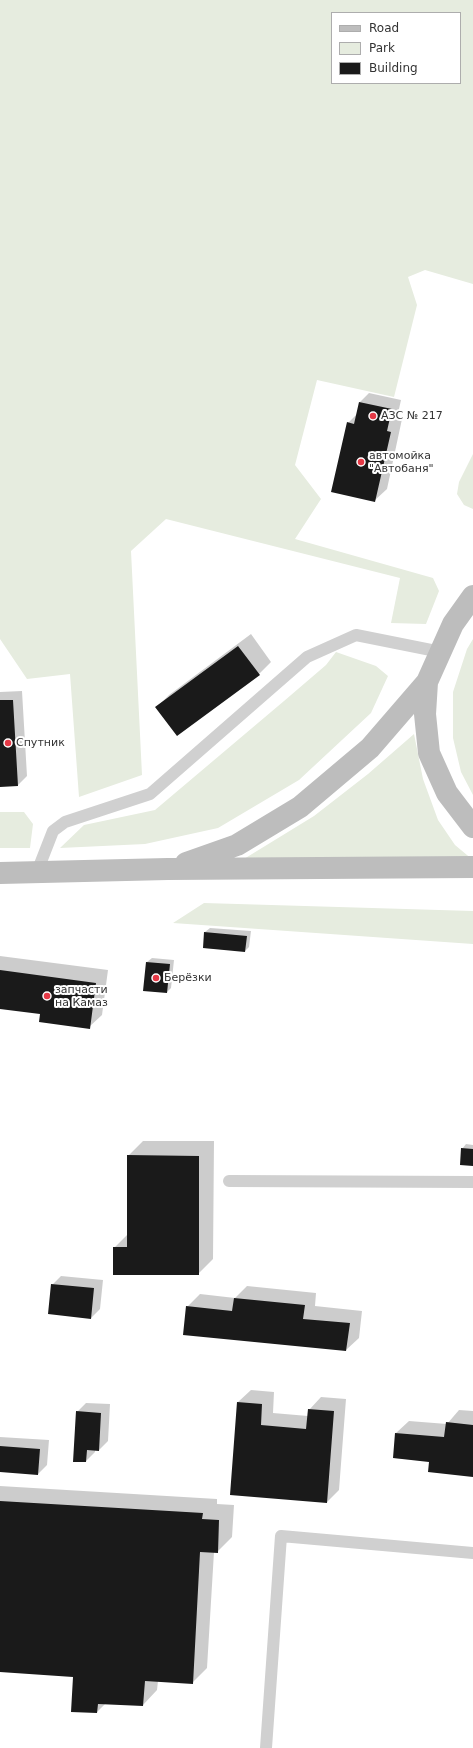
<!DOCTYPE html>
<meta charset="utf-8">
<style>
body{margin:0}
#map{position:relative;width:473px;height:1748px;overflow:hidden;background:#fff;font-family:"DejaVu Sans",sans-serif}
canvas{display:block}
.legend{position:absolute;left:331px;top:12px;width:130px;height:72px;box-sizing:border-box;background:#fff;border:1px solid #adadad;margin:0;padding:5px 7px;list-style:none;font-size:12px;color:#333}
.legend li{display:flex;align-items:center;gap:8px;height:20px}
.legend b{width:20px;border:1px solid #adadad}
</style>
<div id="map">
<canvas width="473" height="1748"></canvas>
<ul class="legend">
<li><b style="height:5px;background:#bdbdbd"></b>Road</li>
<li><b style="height:11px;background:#e6ecdf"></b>Park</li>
<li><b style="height:11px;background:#1a1a1a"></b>Building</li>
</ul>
</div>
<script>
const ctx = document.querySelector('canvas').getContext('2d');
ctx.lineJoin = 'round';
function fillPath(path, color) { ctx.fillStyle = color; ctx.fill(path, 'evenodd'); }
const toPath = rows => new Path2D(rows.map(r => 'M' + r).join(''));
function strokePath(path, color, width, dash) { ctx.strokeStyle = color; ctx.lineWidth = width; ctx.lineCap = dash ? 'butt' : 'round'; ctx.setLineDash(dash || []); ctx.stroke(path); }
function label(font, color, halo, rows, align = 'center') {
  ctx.font = font + ' "DejaVu Sans",sans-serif'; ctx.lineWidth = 4; ctx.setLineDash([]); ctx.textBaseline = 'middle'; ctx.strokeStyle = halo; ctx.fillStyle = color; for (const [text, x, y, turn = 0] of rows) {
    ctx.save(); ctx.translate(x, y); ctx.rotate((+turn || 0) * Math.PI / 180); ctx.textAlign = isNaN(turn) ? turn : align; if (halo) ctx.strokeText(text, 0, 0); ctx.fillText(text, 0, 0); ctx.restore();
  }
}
fillPath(toPath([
 [0,0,473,0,473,284,425,270,408,277,417,305,394,397,317,380,295,465,321,499,295,539,433,578,439,591,426,624,391,623,400,578,166,519,131,551,142,775,79,797,70,674,27,679,0,639],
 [332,13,460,13,460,83,332,83],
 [473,454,473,509,464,505,457,494,459,482],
 [473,639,473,795,461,772,453,738,453,692,467,649],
 [336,652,376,666,388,676,371,713,299,780,218,828,145,844,60,848,84,825,155,810,284,701,326,665],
 [414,734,423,779,438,820,455,845,473,860,239,862,314,816,368,774],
 [0,812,24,812,33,824,30,848,0,848],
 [204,903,473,911,473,944,173,923]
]), '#e6ecdf');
fillPath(toPath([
 [369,393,401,400,397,418,402,419,387,489,374,501,348,423,358,413,360,402],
 [251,634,271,662,259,674,157,707,169,695],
 [22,691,27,776,18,785,0,786,0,692],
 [210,928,251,931,249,947,245,951,204,948,205,932],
 [0,956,108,970,102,1015,89,1027,41,1013,0,1008],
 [152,958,174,960,171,988,167,992,147,962],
 [143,1141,214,1141,213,1259,198,1274,114,1248,128,1234,128,1156],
 [466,1144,473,1145,473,1165,462,1149],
 [61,1276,103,1280,100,1309,91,1318,52,1285],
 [247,1286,316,1293,315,1306,362,1311,359,1338,346,1350,187,1307,200,1294,235,1298],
 [251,1390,274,1392,273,1413,308,1416,309,1410,321,1397,346,1399,339,1490,327,1502,238,1402],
 [86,1403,110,1404,108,1441,99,1450,95,1450,95,1452,86,1461,77,1412],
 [459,1410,473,1411,473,1476,430,1461,394,1458,396,1433,409,1421,447,1424],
 [0,1437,49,1440,47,1465,38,1474,0,1471],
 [0,1486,217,1499,217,1504,234,1505,232,1537,217,1552,214,1552,207,1668,192,1683,158,1681,157,1690,143,1705,106,1703,97,1712,74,1676,0,1671]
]), '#0003');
fillPath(toPath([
 [359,402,392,409,387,431,391,432,375,502,331,492,347,422,354,424],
 [238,646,260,675,177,736,155,707],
 [0,700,13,700,18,786,0,787],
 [204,932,247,936,245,952,203,948],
 [146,962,170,964,167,993,143,991],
 [0,970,96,983,90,1029,39,1022,40,1014,0,1009],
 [461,1148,473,1149,473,1166,460,1165],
 [127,1155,199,1156,199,1275,113,1275,113,1247,127,1247],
 [51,1284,94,1288,91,1319,48,1314],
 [234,1298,305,1305,303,1319,350,1323,346,1351,183,1335,186,1306,232,1311],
 [237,1402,262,1404,261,1425,306,1429,308,1409,334,1411,327,1503,230,1495],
 [76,1411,101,1413,99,1451,87,1450,86,1462,73,1462],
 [446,1422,473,1425,473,1477,428,1472,429,1462,393,1458,395,1433,444,1437],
 [0,1446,40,1449,38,1475,0,1472],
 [0,1501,203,1513,202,1519,219,1520,218,1553,200,1552,193,1684,145,1681,143,1706,98,1704,97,1713,71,1712,73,1677,0,1672]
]), '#1a1a1a');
strokePath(toPath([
 [37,872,53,831,65,822,150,794,307,657,356,635,441,652],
 [229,1181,473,1182],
 [266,1748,281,1536,473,1553]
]), '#d0d0d0', 12);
strokePath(toPath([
 [473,596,453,624,427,682,425,714,429,753,447,793,473,827],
 [186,863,237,845,300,807,370,748,427,682],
 [0,873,168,869,473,867]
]), '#bdbdbd', 22);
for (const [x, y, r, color] of [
 [373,416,4,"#e63946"],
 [361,462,4,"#e63946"],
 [8,743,4,"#e63946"],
 [156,978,4,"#e63946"],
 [47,996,4,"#e63946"]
]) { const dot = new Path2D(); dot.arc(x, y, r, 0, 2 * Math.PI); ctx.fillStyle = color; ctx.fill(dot); strokePath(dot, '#fff', 1.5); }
label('11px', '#333', '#fff', [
 ["АЗС № 217",381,416],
 ["автомойка",369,456],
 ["\"Автобаня\"",369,469],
 ["Спутник",16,743],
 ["Берёзки",164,978],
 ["запчасти",55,990],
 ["на Камаз",55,1003]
], 'left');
</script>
